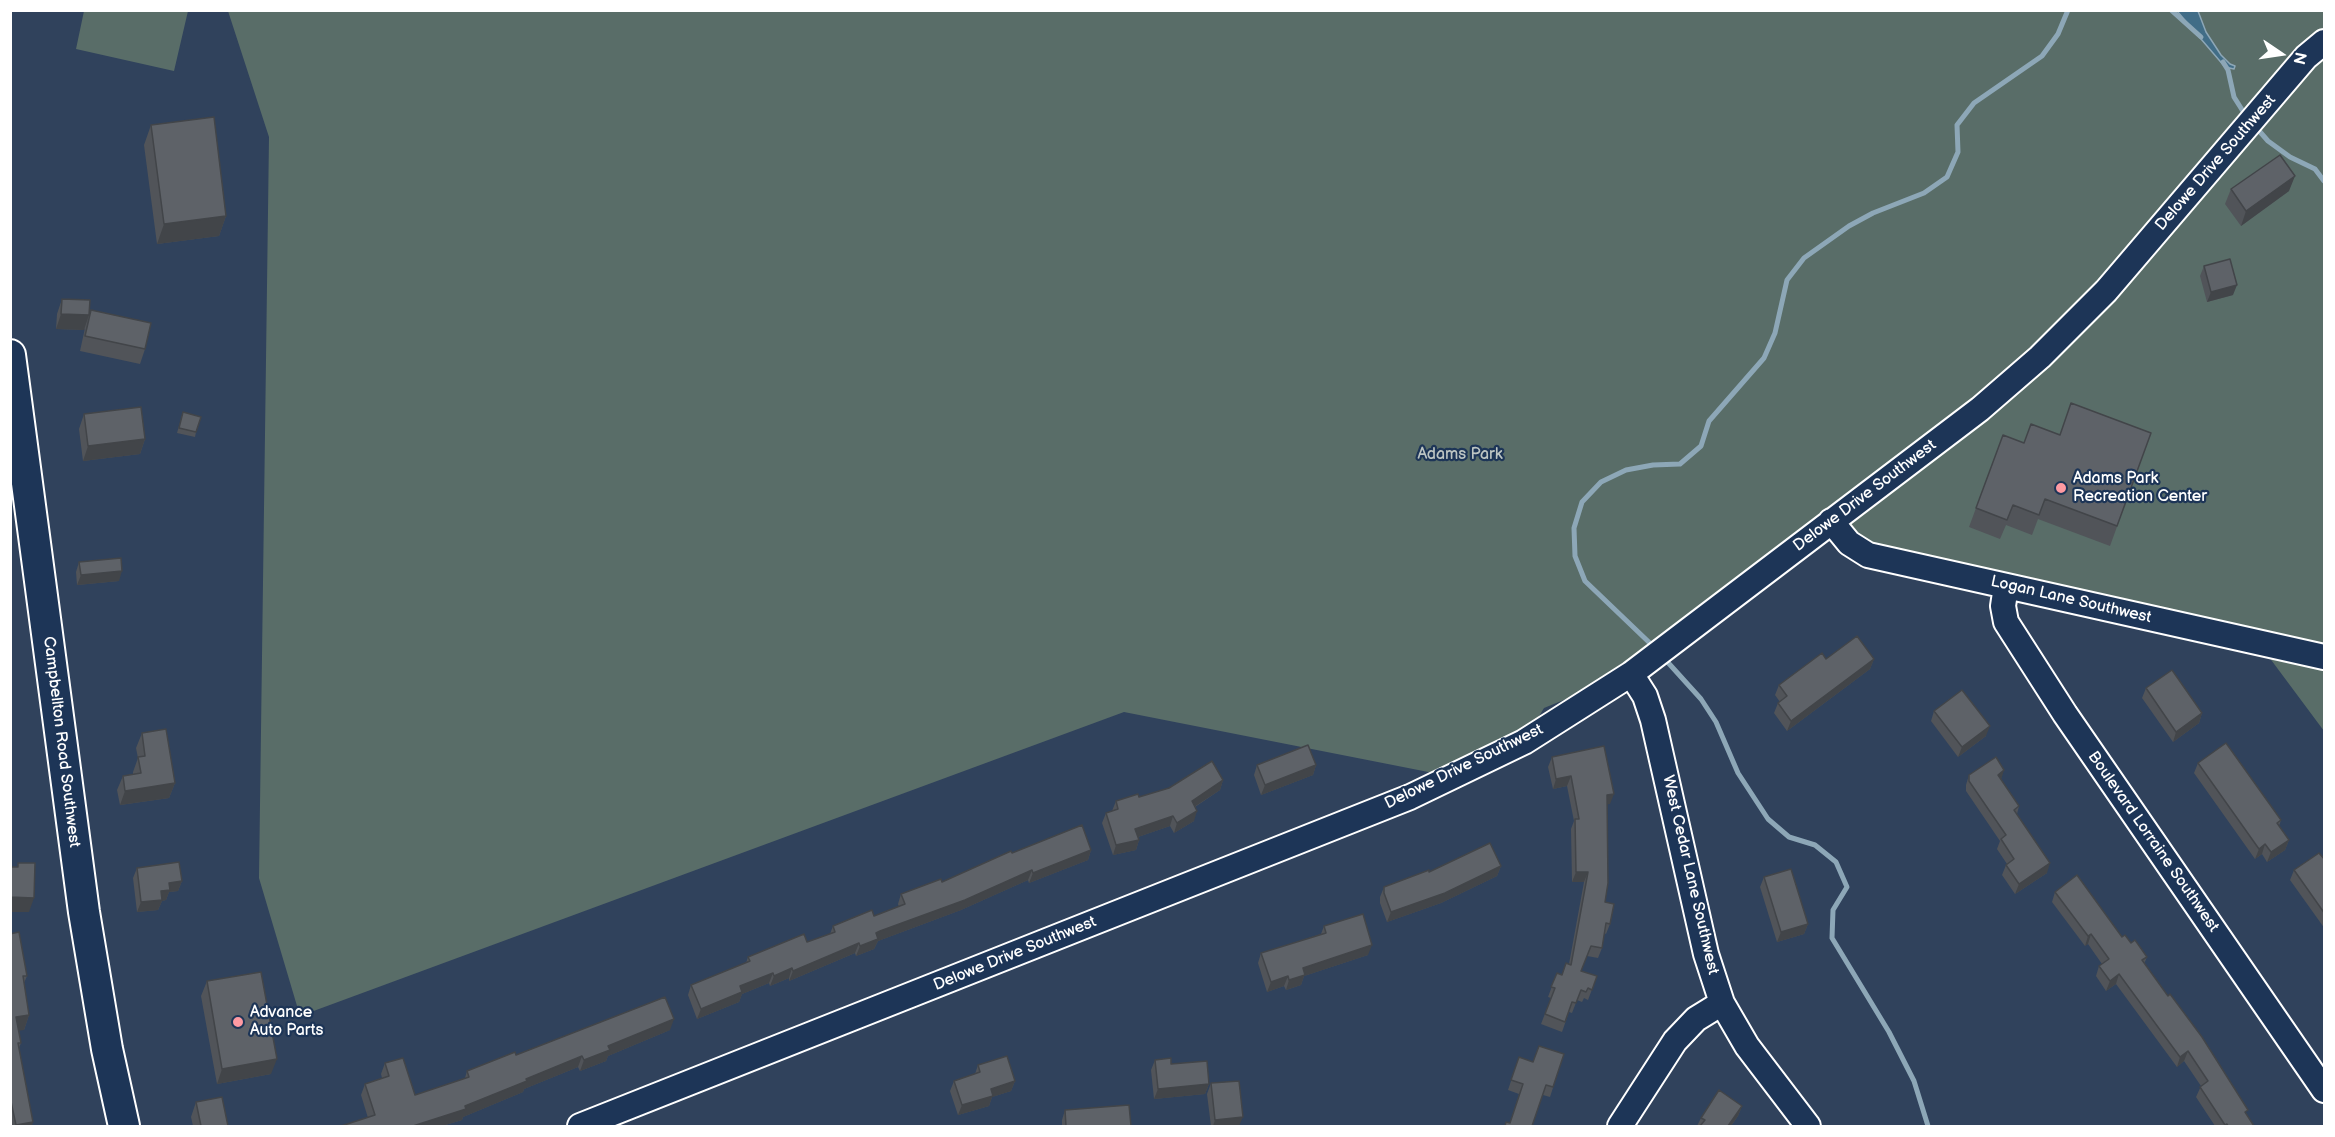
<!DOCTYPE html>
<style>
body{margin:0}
#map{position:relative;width:2335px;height:1137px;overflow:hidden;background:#30425c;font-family:"Balsamiq Sans",sans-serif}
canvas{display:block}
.frame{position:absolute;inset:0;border:12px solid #fff;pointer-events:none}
.north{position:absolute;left:2251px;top:24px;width:60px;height:60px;-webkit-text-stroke:4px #1d3557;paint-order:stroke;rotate:103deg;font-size:16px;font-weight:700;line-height:24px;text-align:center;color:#fff}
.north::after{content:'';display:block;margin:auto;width:21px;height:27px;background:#fff;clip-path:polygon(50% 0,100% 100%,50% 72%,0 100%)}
</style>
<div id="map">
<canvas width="2335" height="1137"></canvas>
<div class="frame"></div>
<div class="north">N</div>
</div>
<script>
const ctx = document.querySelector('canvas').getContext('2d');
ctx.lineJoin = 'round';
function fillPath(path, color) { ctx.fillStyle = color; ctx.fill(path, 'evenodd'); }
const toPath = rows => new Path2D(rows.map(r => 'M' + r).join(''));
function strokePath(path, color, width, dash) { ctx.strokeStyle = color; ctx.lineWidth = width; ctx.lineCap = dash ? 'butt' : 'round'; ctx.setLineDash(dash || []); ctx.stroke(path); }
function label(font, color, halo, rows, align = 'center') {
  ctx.font = font + ' "Balsamiq Sans",sans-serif'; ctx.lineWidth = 4.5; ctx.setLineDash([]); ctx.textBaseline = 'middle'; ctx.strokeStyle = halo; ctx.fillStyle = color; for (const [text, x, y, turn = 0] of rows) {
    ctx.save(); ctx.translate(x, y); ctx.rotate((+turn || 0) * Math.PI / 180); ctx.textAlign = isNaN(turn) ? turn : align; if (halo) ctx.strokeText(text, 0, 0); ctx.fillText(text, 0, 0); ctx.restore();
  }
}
fillPath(toPath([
 [84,11,188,11,174,71,76,49],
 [228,11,2324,11,2324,731,2263,649,1880,557,1830,527,1655,663,1544,708,1516,754,1474,781,1124,712,300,1016,259,878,269,137]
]), '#596d68');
const water = toPath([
 [2177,11,2198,11,2206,32,2221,55,2230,64,2235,66,2234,69,2225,67,2177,11]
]);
fillPath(water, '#416d87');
strokePath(water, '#8da7b7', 1.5);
strokePath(toPath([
 [2171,10,2201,37],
 [2223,62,2228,70,2234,97,2246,116],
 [2254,125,2268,141,2290,157,2315,169,2324,181],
 [1655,648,1585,581,1575,556,1574,528,1582,502,1601,482,1626,470,1653,465,1680,464,1701,446,1709,421,1764,358,1775,333,1787,280,1804,258,1849,226,1873,213,1924,193,1947,177,1958,152,1957,125,1974,103,2042,56,2058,34,2068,10],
 [1663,657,1701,699,1716,722,1738,773,1768,819,1789,837,1815,845,1836,862,1847,887,1833,910,1832,938,1889,1032,1914,1081,1928,1126]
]), '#8da7b7', 5);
const minor = toPath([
 [1831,521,1849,543,1868,555,2324,657],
 [2006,586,2003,606,2006,622,2065,714,2324,1090],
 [1631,674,1645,696,1653,720,1706,954,1722,1003,1747,1046,1808,1126],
 [580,1126,1410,797,1524,742,1631,674,1980,409,2040,357,2106,291,2306,57,2324,42],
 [1620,1126,1675,1041,1696,1019,1722,1003]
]);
const major = toPath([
 [10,355,84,912,107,1049,124,1126]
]);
strokePath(minor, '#fff', 28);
strokePath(major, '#fff', 34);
strokePath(minor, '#1d3557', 24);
strokePath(major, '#1d3557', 30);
fillPath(toPath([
 [151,125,226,216,219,236,157,244,144,145],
 [2231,189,2289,191,2241,226,2225,204],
 [2204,266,2233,295,2207,302,2200,276],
 [62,299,89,314,145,349,140,364,80,351,85,328,84,330,56,329,57,314],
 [183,412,196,432,195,437,177,433],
 [84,414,145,439,140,454,83,461,79,429],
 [2151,433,2110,546,2038,519,2032,535,2006,525,2000,539,1969,527,2003,435,2024,443,2060,435],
 [79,562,119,581,77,585,76,572],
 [1826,659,1874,659,1870,669,1787,731,1774,713,1778,703,1780,702,1775,695,1779,685],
 [2146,688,2202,713,2199,723,2173,742,2142,698],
 [1934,711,1986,736,1958,757,1931,721],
 [142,733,175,783,169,798,120,805,117,790,123,776,133,774,133,772,138,758,136,748],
 [1552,757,1610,804,1607,804,1605,902,1610,924,1606,934,1604,933,1602,948,1598,958,1587,956,1581,971,1597,976,1588,1000,1584,998,1582,1002,1577,1000,1572,1013,1569,1012,1562,1032,1541,1024,1551,998,1548,997,1557,973,1562,975,1569,964,1584,882,1572,882,1571,829,1574,821,1567,786,1553,789,1548,767],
 [2198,763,2281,820,2279,826,2289,840,2285,850,2267,862,2262,854,2255,859,2194,773],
 [1257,765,1316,765,1313,775,1261,795,1254,775],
 [1969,775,2001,780,2019,806,2017,814,2047,873,2015,894,2002,875,2006,865,2007,864,1997,849,2000,841,1966,791,1966,785],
 [1223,780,1220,790,1195,807,1194,821,1174,833,1170,826,1138,837,1139,840,1136,850,1113,855,1102,823,1106,813,1112,811,1116,801,1139,797],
 [1091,850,1088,860,1029,883,1028,880,961,910,878,941,874,949,856,956,855,953,789,981,789,978,770,986,769,983,742,994,739,1002,697,1019,688,995,691,985,746,963,748,957,807,942,830,934,833,926,874,916,899,907,898,904,901,894,942,882,1012,853],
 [2325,860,2325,929,2290,880,2294,870],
 [1501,866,1497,876,1441,903,1387,922,1380,903,1380,897,1384,887,1429,872],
 [137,868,182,881,178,891,169,892,166,900,162,901,158,910,137,912,133,878],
 [1764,877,1808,924,1804,934,1777,942,1760,887],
 [2055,892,2122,937,2147,957,2144,964,2254,1126,2215,1126,2196,1097,2201,1086,2184,1061,2177,1067,2116,984,2106,991,2096,976,2099,966,2102,964,2088,944,2085,946,2052,902],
 [1324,926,1368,955,1304,976,1301,985,1286,990,1284,986,1267,992,1258,963,1261,953,1321,934],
 [10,934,27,976,24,983,29,1015,24,1030,19,1030,21,1043,19,1048,32,1126,10,1126],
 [207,981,271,1074,217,1084,201,996],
 [670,1030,608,1056,606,1061,580,1071,578,1067,524,1089,523,1092,463,1117,462,1120,442,1126,341,1126,368,1118,361,1095,365,1084,382,1078,381,1074,385,1063,415,1095,465,1078,467,1071,516,1055],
 [1564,1054,1550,1097,1543,1095,1510,1123,1519,1094,1508,1090,1519,1057,1533,1062],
 [1155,1060,1171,1064,1209,1084,1205,1094,1154,1099,1151,1070],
 [978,1065,1015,1081,1011,1091,992,1097,989,1106,958,1115,950,1091,954,1081,975,1074],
 [1211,1083,1239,1126,1211,1126,1207,1094],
 [196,1102,228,1126,193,1126,191,1117],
 [1742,1106,1738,1116,1731,1126,1697,1126,1701,1118],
 [1065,1110,1131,1126,1062,1126,1062,1120]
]), '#515459');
fillPath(toPath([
 [2295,176,2289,191,2241,226,2246,211],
 [226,216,219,236,157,244,164,224],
 [2237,285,2233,295,2207,302,2211,292],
 [61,314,89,315,84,330,56,329],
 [145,439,140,454,83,461,88,446],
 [122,571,119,581,77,585,81,575],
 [1874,659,1870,669,1787,731,1791,721],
 [2202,713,2199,723,2173,742,2176,732],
 [1990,726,1986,736,1958,757,1962,747],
 [1316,765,1313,775,1261,795,1265,785],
 [2004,770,2001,780,1998,775],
 [1571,776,1567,786,1553,789,1556,779],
 [1223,780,1220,790,1188,811,1192,801],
 [175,783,169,798,120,805,125,791],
 [1614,794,1610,804,1603,805,1607,795],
 [1197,811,1194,821,1174,833,1177,823],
 [1173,816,1170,826,1132,839,1135,829],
 [1139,840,1136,850,1113,855,1116,845],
 [2289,840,2285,850,2267,862,2271,852],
 [2265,844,2262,854,2255,859,2259,849],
 [1091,850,1088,860,1029,883,1033,873],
 [2050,863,2047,873,2015,894,2019,884],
 [1501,866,1497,876,1441,903,1387,922,1391,912],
 [1032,870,1028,880,961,910,878,941,874,949,856,956,860,946,880,931],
 [1576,872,1588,872,1584,882,1572,882],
 [182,881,178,891,169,892,166,900,162,901,158,910,137,912,141,902,169,883],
 [10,897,34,898,29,912,10,912],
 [1808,924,1804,934,1777,942,1781,932],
 [2091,934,2088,944,2085,946,2088,936],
 [859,943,855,953,789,981,793,971],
 [1372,945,1368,955,1304,976,1301,985,1286,990,1289,980,1303,968],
 [792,968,789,978,770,986,774,976],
 [773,973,769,983,742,994,739,1002,697,1019,701,1009,740,986],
 [2119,974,2116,984,2106,991,2110,981],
 [1288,976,1284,986,1267,992,1271,982],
 [29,1015,24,1030,11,1032,16,1017],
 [674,1019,670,1030,608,1056,606,1061,580,1071,584,1060,608,1046],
 [2188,1051,2184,1061,2177,1067,2180,1057],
 [582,1056,578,1067,524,1089,523,1092,463,1117,462,1120,442,1126,413,1126,465,1106,526,1079],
 [277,1059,271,1074,217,1084,222,1069],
 [1015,1081,1011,1091,992,1097,989,1106,958,1115,962,1105,991,1089],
 [1209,1084,1205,1094,1154,1099,1158,1089],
 [1742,1106,1738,1116,1731,1126,1728,1126],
 [1243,1117,1239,1126,1213,1126,1215,1120],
 [33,1122,32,1126,15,1126,16,1125]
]), '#424549');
const building = toPath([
 [214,117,226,216,164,224,151,125,214,117],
 [2280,155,2295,176,2246,211,2231,189,2280,155],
 [2230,259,2237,285,2211,292,2204,266,2230,259],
 [62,299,90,300,89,315,61,314,62,299],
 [91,310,151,323,145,349,85,336,91,310],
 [2071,403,2151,433,2117,526,2045,499,2039,515,2013,505,2007,520,1976,508,2003,435,2024,443,2031,424,2060,435,2071,403],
 [141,407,145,439,88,446,84,414,141,407],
 [183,412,201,417,196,432,179,428,183,412],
 [121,558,122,571,81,575,79,562,121,558],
 [1857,636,1874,659,1791,721,1778,703,1787,696,1779,685,1822,653,1826,659,1857,636],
 [2172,670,2202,713,2176,732,2146,688,2172,670],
 [1962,690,1990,726,1962,747,1934,711,1962,690],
 [166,729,175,783,125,791,123,776,141,773,138,757,145,756,142,733,166,729],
 [2226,743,2281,820,2277,823,2289,840,2271,852,2265,844,2259,849,2198,763,2226,743],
 [1308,745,1316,765,1265,785,1257,765,1308,745],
 [1604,746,1614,794,1607,795,1608,883,1605,902,1614,904,1610,924,1606,923,1602,948,1591,946,1581,971,1597,976,1592,990,1588,988,1586,992,1581,990,1576,1003,1572,1002,1565,1022,1545,1014,1555,988,1551,987,1557,973,1562,975,1566,963,1571,965,1588,872,1576,872,1575,819,1579,819,1571,776,1556,779,1552,757,1604,746],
 [1996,757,2004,770,1998,775,2019,806,2014,810,2050,863,2019,884,2006,865,2014,859,2001,839,2006,835,1969,781,1969,775,1996,757],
 [1212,761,1223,780,1192,801,1197,811,1177,823,1173,816,1135,829,1139,840,1116,845,1106,813,1118,809,1116,801,1138,794,1139,797,1169,788,1212,761],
 [1082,825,1091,850,1033,873,1032,870,965,900,880,931,876,933,878,939,860,946,859,943,793,971,792,968,774,976,773,973,740,986,742,992,701,1009,691,985,750,961,748,957,804,934,807,942,835,932,833,926,872,910,874,916,905,904,901,894,941,879,942,882,1011,851,1012,853,1082,825],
 [1490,843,1501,866,1445,893,1391,912,1384,893,1384,887,1429,870,1429,872,1490,843],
 [2319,853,2325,860,2325,914,2294,870,2319,853],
 [179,862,182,881,169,883,170,890,161,891,162,900,141,902,137,868,179,862],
 [18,863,35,863,34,898,10,897,10,867,18,867,18,863],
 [1791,869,1808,924,1781,932,1764,877,1791,869],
 [2077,875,2122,937,2125,935,2131,943,2135,940,2147,957,2142,960,2168,996,2170,994,2202,1037,2248,1110,2245,1112,2254,1126,2228,1126,2227,1124,2225,1125,2200,1087,2208,1081,2188,1051,2180,1057,2119,974,2110,981,2099,966,2109,959,2091,934,2088,936,2055,892,2077,875],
 [1363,914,1372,945,1303,968,1305,975,1289,980,1288,976,1271,982,1261,953,1326,933,1324,926,1363,914],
 [19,932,27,976,23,976,29,1015,16,1017,21,1043,18,1043,33,1122,16,1125,10,1097,10,934,19,932],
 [261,972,277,1059,222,1069,207,981,261,972],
 [665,997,674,1019,608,1046,610,1050,584,1060,582,1056,526,1079,527,1081,465,1106,466,1109,413,1126,341,1126,375,1115,365,1084,389,1076,385,1063,403,1058,415,1095,469,1077,467,1071,515,1052,516,1055,665,997],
 [1539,1046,1564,1054,1553,1087,1546,1085,1532,1126,1505,1126,1506,1122,1510,1123,1523,1084,1511,1080,1519,1057,1533,1062,1539,1046],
 [1007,1056,1015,1081,991,1089,993,1096,962,1105,954,1081,980,1072,978,1065,1007,1056],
 [1171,1058,1171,1064,1207,1061,1209,1084,1158,1089,1155,1060,1171,1058],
 [1239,1081,1243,1117,1215,1120,1211,1083,1239,1081],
 [1719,1090,1742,1106,1728,1126,1700,1126,1705,1120,1701,1118,1719,1090],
 [222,1097,228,1126,201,1126,196,1102,222,1097],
 [1129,1105,1131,1126,1066,1126,1065,1110,1129,1105]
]);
fillPath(building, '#5e6268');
strokePath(building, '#424549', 1.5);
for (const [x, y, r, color] of [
 [2061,488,6,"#ff9aa2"],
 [238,1022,6,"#ff9aa2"]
]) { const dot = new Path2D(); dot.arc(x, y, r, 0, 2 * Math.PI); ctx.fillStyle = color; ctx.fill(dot); strokePath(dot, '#1d3557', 2); }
label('16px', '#fff', '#1d3557', [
 ["Delowe Drive Southwest",2216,163,-49],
 ["Delowe Drive Southwest",1865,496,-37],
 ["Logan Lane Southwest",2071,600,13],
 ["Campbellton Road Southwest",61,742,83],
 ["Delowe Drive Southwest",1464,767,-26],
 ["Boulevard Lorraine Southwest",2153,842,55],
 ["West Cedar Lane Southwest",1690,875,77],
 ["Delowe Drive Southwest",1015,954,-22]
]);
label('16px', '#bdc5c3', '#1d3557', [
 ["Adams Park",1460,455]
]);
label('16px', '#fff', '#1d3557', [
 ["Adams Park",2073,479],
 ["Recreation Center",2073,497],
 ["Advance",250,1013],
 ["Auto Parts",250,1031]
], 'left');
</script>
